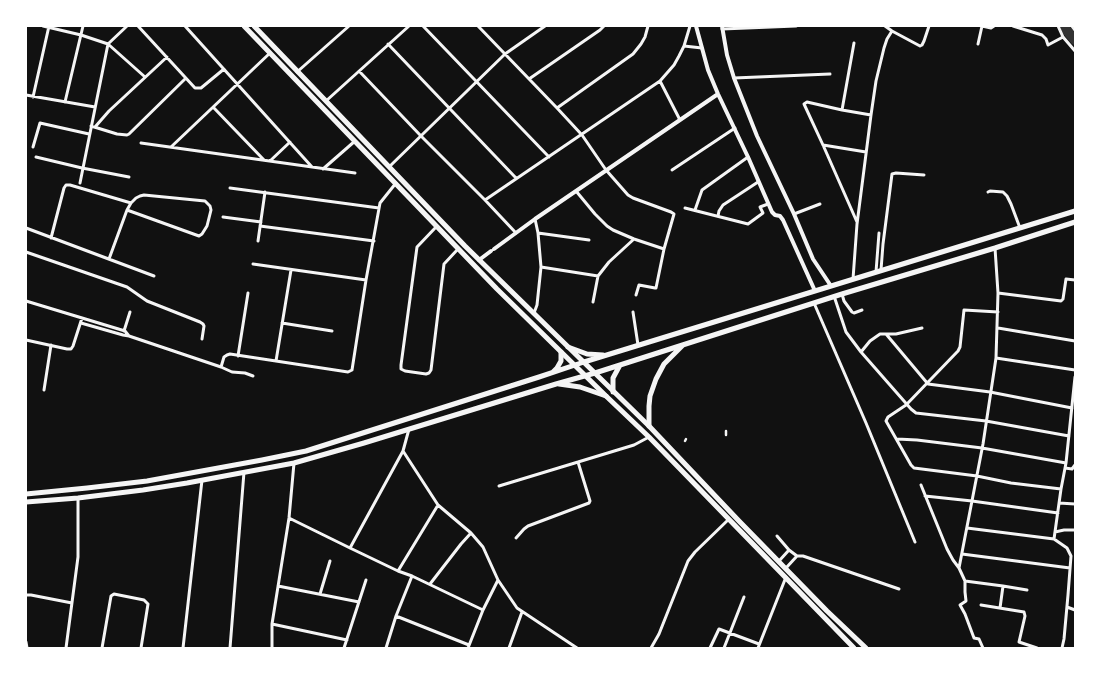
<!DOCTYPE html>
<style>
body{margin:0}
#map{position:relative;width:1101px;height:674px;overflow:hidden;background:#111;font-family:Figtree,sans-serif}
canvas{display:block}
.frame{position:absolute;inset:0;border:27px solid #fff;pointer-events:none}
</style>
<div id="map">
<canvas width="1101" height="674"></canvas>
<div class="frame"></div>
</div>
<script>
const ctx = document.querySelector('canvas').getContext('2d');
ctx.lineJoin = 'round';
const toPath = rows => new Path2D(rows.map(r => 'M' + r).join(''));
function strokePath(path, color, width, dash) { ctx.strokeStyle = color; ctx.lineWidth = width; ctx.lineCap = dash ? 'butt' : 'round'; ctx.setLineDash(dash || []); ctx.stroke(path); }
strokePath(toPath([
 [1063,26,1075,40]
]), '#333', 10);
strokePath(toPath([
 [726,435,726,431],
 [685,441,686,439]
]), '#f5f5f5', 2.5);
strokePath(toPath([
 [43,26,81,35,108,44,145,77],
 [138,26,195,88,201,88,224,69],
 [185,26,312,167],
 [423,26,549,157],
 [478,26,557,108,582,135,606,170,628,195,633,198,671,212,674,214,664,249,656,288,655,288,639,285,636,295],
 [885,26,892,31,920,46,922,45,924,41,929,26],
 [982,26,991,28,994,26],
 [1013,26,1042,35,1046,39,1048,45,1063,37],
 [1058,26,1063,37,1075,51],
 [1072,26,1075,30],
 [722,29,796,26],
 [388,44,516,178],
 [978,44,982,26,981,26],
 [684,46,702,48],
 [359,71,421,136,485,200,516,233],
 [297,72,349,26],
 [734,78,830,74],
 [529,79,600,30,604,26],
 [660,81,680,120],
 [26,95,95,107],
 [33,97,49,26],
 [326,101,409,26],
 [65,102,83,26],
 [213,107,264,160],
 [557,108,633,54,641,44,645,37,648,26],
 [842,110,854,43],
 [91,126,117,134,127,135,129,134,186,78],
 [95,127,109,111,167,57],
 [141,143,355,173],
 [823,145,866,152],
 [33,147,40,123,89,134],
 [171,147,270,53],
 [36,157,82,168,129,177],
 [270,161,290,142],
 [389,167,505,54,545,26],
 [323,169,355,141],
 [672,170,735,128],
 [80,183,108,44,127,26],
 [230,188,379,208],
 [576,191,595,214,607,226,613,230,634,239,664,249],
 [988,192,990,191,1003,192,1007,196,1011,204,1020,228],
 [485,200,660,81,674,65,679,56,684,46,690,26],
 [685,208,748,224,763,213,760,207,768,204],
 [695,210,702,190,748,157],
 [794,214,820,204],
 [718,216,719,211,723,205,758,182],
 [223,217,261,222],
 [857,222,823,145,804,104,807,102,842,110,871,115],
 [260,226,374,241],
 [437,226,417,247,401,365,401,369,405,371,426,374,429,373,431,370,444,264,458,249],
 [26,228,154,276],
 [538,233,589,240],
 [51,238,64,188,66,185,70,185,131,203],
 [258,241,265,192],
 [995,248,998,293,996,358,983,444,959,568,965,581,1003,586,1027,590],
 [26,252,127,287,147,301,200,322,203,324,204,326,202,339],
 [109,259,127,210,131,203,136,198,140,196,144,195,205,201,210,206,211,210,207,226,202,234,199,236,127,210],
 [253,264,366,280],
 [541,267,598,276],
 [881,270,883,244,892,174,896,173,924,175],
 [876,272,879,233],
 [853,279,857,224,871,115,876,81,884,48,887,39,892,31],
 [998,293,1061,301,1063,299,1066,279,1075,280],
 [842,294,844,301,852,312,854,313,862,310],
 [834,296,846,332,861,352,911,409,916,413,986,421,1069,436],
 [26,301,125,331,129,336],
 [593,302,598,276,609,262,634,239],
 [814,303,866,423,915,542],
 [633,312,638,345],
 [998,312,964,310,960,347,958,351,906,405,888,417,886,421,911,465,914,468,977,476,1011,483,1061,489],
 [534,313,537,305,541,267,538,233,535,219],
 [81,323,123,335,129,336,221,367,232,372,245,373,253,376],
 [282,323,332,331],
 [998,328,1075,341],
 [124,331,130,312],
 [886,334,896,334,922,328],
 [26,340,67,349,71,349,73,346,82,318],
 [861,352,870,341,880,334,886,334,928,384,990,392,1072,408],
 [238,356,248,293],
 [996,358,1075,370],
 [276,361,291,270],
 [221,367,224,357,227,355,230,354,348,372,352,370,366,280,380,203,396,183],
 [44,390,51,345],
 [897,439,917,440,982,448,1066,463],
 [403,451,438,505,471,533,483,547,498,580,517,608,577,648],
 [1065,468,1072,469,1075,465],
 [921,485,947,549,953,560,959,568],
 [499,486,634,445,649,437],
 [925,496,972,501,1058,513],
 [1059,503,1075,504],
 [289,518,350,548,398,571,412,576,483,610],
 [967,528,1054,539],
 [1055,532,1064,530,1075,530],
 [777,536,789,550,797,556,803,556,899,589],
 [516,538,524,529,528,526,589,503,590,501,578,462],
 [350,548,403,451,409,429],
 [962,554,1070,568],
 [779,561,789,550],
 [786,568,797,556],
 [398,571,438,505],
 [965,581,965,592,966,601,960,605,965,614,974,638,979,639,983,648],
 [430,584,461,544,471,533],
 [278,586,359,602],
 [320,594,330,561],
 [26,595,31,595,72,603],
 [981,605,1024,612,1025,616,1019,642,1037,648],
 [1067,607,1075,610],
 [1000,608,1003,586],
 [396,616,469,645],
 [272,624,347,640],
 [26,642,27,648],
 [66,648,78,557,78,498],
 [102,648,111,596,114,594,144,600,148,604,141,648],
 [183,648,202,480],
 [230,648,244,472],
 [272,648,272,624,289,518,294,463],
 [344,648,366,580],
 [386,648,396,616,412,576],
 [468,648,483,610,498,580],
 [509,648,522,612],
 [651,648,659,634,688,561,695,552,729,519],
 [710,648,719,629,759,644],
 [724,648,744,597],
 [758,648,786,577],
 [1062,648,1064,639,1068,595,1071,556,1067,548,1054,539,1061,489,1066,463,1075,377]
]), '#f5f5f5', 3);
strokePath(toPath([
 [696,26,708,70,718,94,748,157,772,212,775,215,780,216,783,220,815,291],
 [722,26,727,55,734,78,757,136,794,214,813,259,831,286],
 [494,249,535,219,718,94],
 [479,260,491,251]
]), '#f5f5f5', 4);
strokePath(toPath([
 [244,26,497,289,606,396,649,437,854,648],
 [254,26,465,246,649,426,739,521,827,611,866,648]
]), '#f5f5f5', 5);
strokePath(toPath([
 [568,347,587,354,603,355],
 [553,372,557,368,561,361,561,352],
 [559,384,580,387,606,396],
 [613,392,613,378,620,365],
 [649,426,649,406,650,396,656,379,664,364,683,345],
 [26,494,87,488,147,481,262,460,306,451,539,377,584,362,1075,211],
 [26,502,78,498,143,490,187,483,294,463,364,443,556,384,595,373,842,294,995,248,1075,222]
]), '#f5f5f5', 5);
</script>
